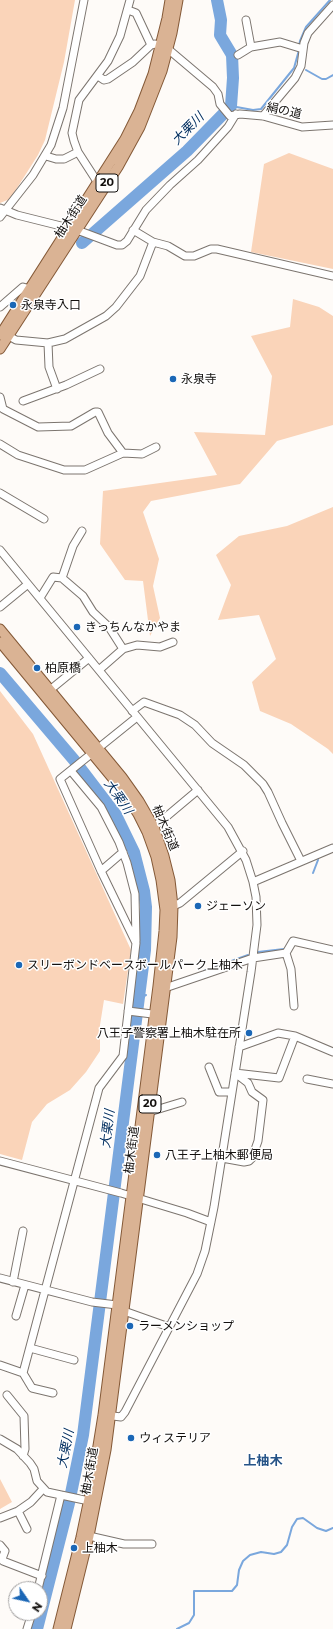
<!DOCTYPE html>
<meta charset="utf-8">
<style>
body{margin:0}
#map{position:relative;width:333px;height:1629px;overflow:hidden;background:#fefbf8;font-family:Montserrat,sans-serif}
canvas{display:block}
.north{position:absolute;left:8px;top:1581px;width:40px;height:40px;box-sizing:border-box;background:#fff;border:1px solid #a19f9f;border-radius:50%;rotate:124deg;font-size:11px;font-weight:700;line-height:16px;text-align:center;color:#13100e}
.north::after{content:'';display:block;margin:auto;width:14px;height:18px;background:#1b67b6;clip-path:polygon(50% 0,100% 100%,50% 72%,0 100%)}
</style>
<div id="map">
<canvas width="333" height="1629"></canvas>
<div class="north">N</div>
</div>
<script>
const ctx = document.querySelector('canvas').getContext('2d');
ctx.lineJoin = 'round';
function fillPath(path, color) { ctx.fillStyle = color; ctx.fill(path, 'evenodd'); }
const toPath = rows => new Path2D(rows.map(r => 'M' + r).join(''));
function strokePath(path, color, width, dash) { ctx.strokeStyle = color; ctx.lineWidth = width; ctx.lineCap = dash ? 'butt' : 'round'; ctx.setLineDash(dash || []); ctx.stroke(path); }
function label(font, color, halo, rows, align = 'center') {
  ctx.font = font + ' Montserrat,"Noto Sans JP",sans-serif'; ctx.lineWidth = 3; ctx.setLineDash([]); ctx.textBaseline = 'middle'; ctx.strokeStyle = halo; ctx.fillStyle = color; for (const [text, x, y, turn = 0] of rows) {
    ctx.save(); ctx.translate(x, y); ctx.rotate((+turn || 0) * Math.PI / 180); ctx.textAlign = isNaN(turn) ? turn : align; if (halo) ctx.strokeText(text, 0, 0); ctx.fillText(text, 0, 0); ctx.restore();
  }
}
fillPath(toPath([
 [0,0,75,0,64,62,45,140,38,155,10,199,0,203],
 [289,153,333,169,333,269,251,252,264,164],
 [293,299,319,307,333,316,333,425,277,441,240,484,151,501,143,512,159,559,153,586,160,618,150,636,143,581,125,580,100,544,103,491,217,475,194,432,265,435,272,376,251,336,290,327],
 [333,507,333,754,328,749,291,724,260,711,252,682,276,659,259,615,218,620,231,585,216,555,239,536,287,526],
 [0,691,33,734,131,950,123,1004,104,1000,100,1025,100,1051,86,1072,70,1090,47,1104,32,1122,22,1160,0,1154],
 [0,1479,12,1502,0,1509]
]), '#fad4b9');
strokePath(toPath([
 [299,46,300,41,306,27,330,0],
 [306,70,322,79,326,79,333,75],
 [231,106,253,110,261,109,294,68,299,50],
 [313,873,318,860],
 [258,952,284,949],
 [204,971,248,955],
 [138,999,146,995],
 [177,1629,189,1623,194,1615,194,1591,232,1591,237,1585,239,1570,243,1561,250,1555,261,1552,274,1554,281,1552,287,1545,292,1527,297,1519,303,1518,317,1528,326,1531,333,1528]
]), '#7aa7dd', 2);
strokePath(toPath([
 [82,243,187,151,231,106,233,78,232,55,220,35,221,20,217,0],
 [0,673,74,760,116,815,134,852,144,891,146,907,145,950,83,1435,69,1503,37,1629]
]), '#7aa7dd', 12);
const minor = toPath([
 [128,10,136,13,151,45],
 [246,20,251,47],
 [238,55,251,47,280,42,303,49],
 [98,76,104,80,108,79,133,62,151,45,155,44,168,49,213,87,218,94,220,104,230,116,240,114,263,116,302,127,333,125],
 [263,116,295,78,301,66,304,43,308,33,333,5],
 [46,156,56,159,64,159,78,152],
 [98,183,78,152,74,141,72,133,79,100,108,61,120,36,130,0],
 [0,208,17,215,77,230,117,245,122,245,127,241,146,210,170,185,198,160,228,127,236,114],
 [0,217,33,175,51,145,63,108,84,0],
 [133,230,153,242,168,246,185,256,194,256,211,249,217,249,333,276],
 [0,307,23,287,30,289],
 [5,334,16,340,48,343,65,339,106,316,116,307,140,276,153,242],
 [48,343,49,367,57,389],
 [0,397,3,409,38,427,71,426,95,412,98,412,108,433,123,453,142,454,156,447],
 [23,401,66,385,100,369],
 [0,444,18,455,64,470,85,470,123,453],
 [0,493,44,519],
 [0,550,228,827,246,860,253,882,256,897,257,925,251,972,214,1207,205,1251,197,1274,125,1412,121,1417,105,1415],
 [62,578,73,546,82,531],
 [40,598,53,577,62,578,83,596,93,612,109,627,123,649],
 [0,607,28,584],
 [99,670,123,649,137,645,160,647,173,642],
 [50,690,89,658],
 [132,711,144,702,180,715,195,725,212,743,244,765,263,784,268,792,282,823,301,861],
 [71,771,101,807,119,842,127,863,135,894,136,941],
 [154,827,198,790],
 [101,871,123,852],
 [253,882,333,848],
 [173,906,180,903,243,851],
 [286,953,293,941,333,950],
 [165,988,253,958,286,953,291,969,294,1006],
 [128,1011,160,1015],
 [239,1047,278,1033,295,1036,333,1052],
 [209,1067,219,1092,232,1092],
 [235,1073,279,1078,295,1036],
 [307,1079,333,1084],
 [149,1112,182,1102],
 [222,1158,244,1162,249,1161,252,1158,258,1141,263,1100,252,1092,248,1083,235,1073],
 [0,1161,121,1193,187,1213,211,1222],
 [0,1278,92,1302,117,1305],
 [13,1282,23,1231],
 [124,1311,169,1327],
 [16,1316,25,1285],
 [30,1348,74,1360],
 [0,1365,23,1373],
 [53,1393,32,1388,23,1373,99,1088,123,1056,136,943,101,871,60,779,137,717],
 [7,1395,24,1416,25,1449,23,1456],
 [0,1439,17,1449,30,1463,34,1469,37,1481,47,1492,89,1501],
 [18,1511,27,1529],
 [0,1518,18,1511,31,1502,43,1489],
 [89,1536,124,1544,152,1544],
 [0,1545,5,1551,2,1559,3,1561,42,1576],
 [38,1589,61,1495],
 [27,1629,32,1613]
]);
const major = toPath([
 [0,335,125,139,139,111,153,74,167,18,170,0],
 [0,349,118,167,140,127,162,71,172,33,178,0],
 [0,629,122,777,139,801,154,827,164,856,170,880,173,906,172,937,106,1450,89,1536,66,1629],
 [0,642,123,791,138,814,147,832,156,857,161,880,165,910,164,931,158,986,103,1415,91,1489,81,1537,58,1629]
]);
strokePath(minor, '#7c756f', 9);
strokePath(major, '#845937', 11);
strokePath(minor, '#fff', 7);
strokePath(major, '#dab394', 9);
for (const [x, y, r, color] of [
 [13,305,4,"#1b67b6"],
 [173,379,4,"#1b67b6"],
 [77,627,4,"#1b67b6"],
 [37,668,4,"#1b67b6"],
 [198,906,4,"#1b67b6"],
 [19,965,4,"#1b67b6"],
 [249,1033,4,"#1b67b6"],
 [157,1155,4,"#1b67b6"],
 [130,1326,4,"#1b67b6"],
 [131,1438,4,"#1b67b6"],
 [74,1548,4,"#1b67b6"]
]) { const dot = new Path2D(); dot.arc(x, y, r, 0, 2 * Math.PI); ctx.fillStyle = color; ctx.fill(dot); strokePath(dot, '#fff', 1.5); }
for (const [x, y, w] of [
 [107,183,22],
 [150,1104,22]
]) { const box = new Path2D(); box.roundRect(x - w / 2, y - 9, w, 18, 3); ctx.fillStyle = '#fff'; ctx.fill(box); strokePath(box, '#13100e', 1); }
label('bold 11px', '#13100e', null, [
 ["20",107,183],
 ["20",150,1104]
]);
label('12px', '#13100e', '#fff', [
 ["絹の道",284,111,13],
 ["柚木街道",71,217,-57],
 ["柚木街道",165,828,67],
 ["柚木街道",132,1150,-83],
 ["柚木街道",90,1471,-80]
]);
label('12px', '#13100e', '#fff', [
 ["永泉寺入口",21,305],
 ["永泉寺",181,379],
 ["きっちんなかやま",85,627],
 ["柏原橋",45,668],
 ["ジェーソン",206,906],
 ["スリーボンドベースボールパーク上柚木",27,965],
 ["八王子警察署上柚木駐在所",241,1033,"right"],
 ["八王子上柚木郵便局",165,1155],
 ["ラーメンショップ",138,1326],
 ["ウィステリア",139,1438],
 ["上柚木",82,1548]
], 'left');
label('italic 13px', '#002d5e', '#fff', [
 ["大栗川",188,129,-45],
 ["大栗川",118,797,55],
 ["大栗川",108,1129,-83],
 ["大栗川",66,1449,-79]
]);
label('bold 13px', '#255387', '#fff', [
 ["上柚木",263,1461]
]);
</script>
